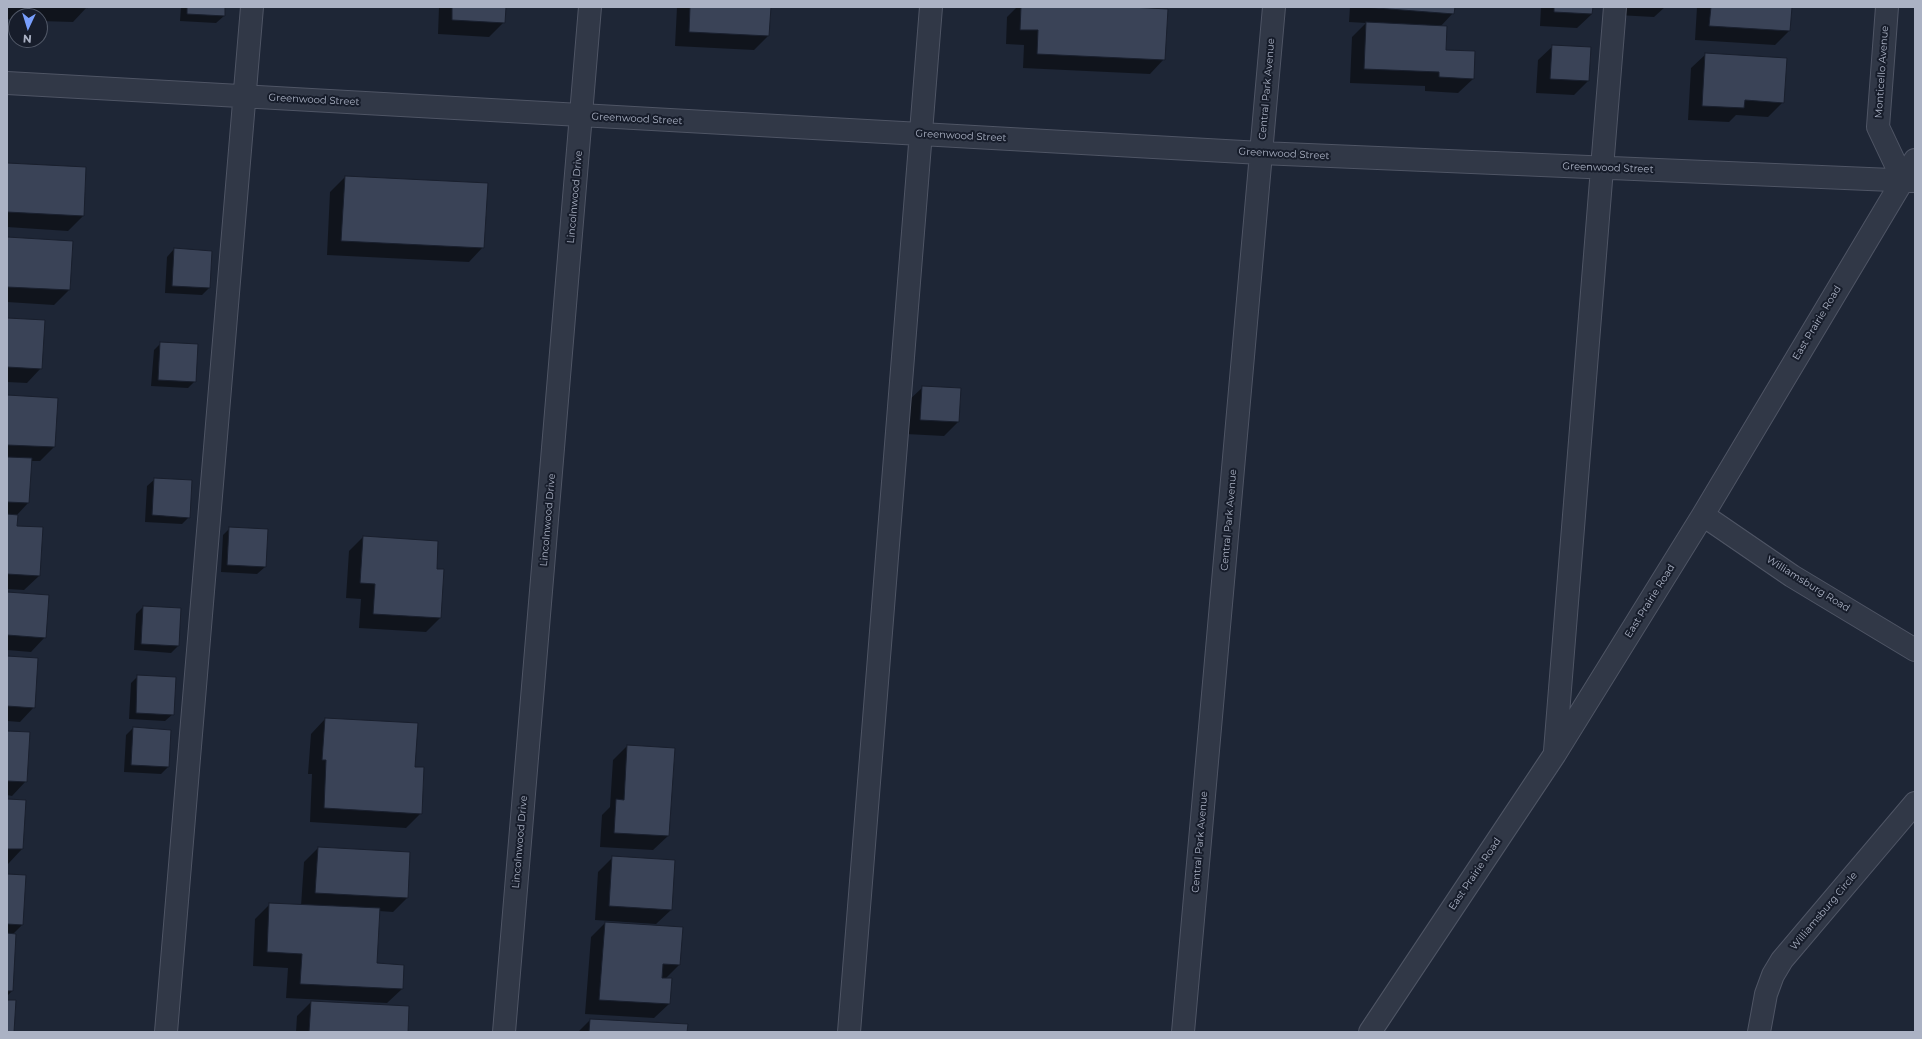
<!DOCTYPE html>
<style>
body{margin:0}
#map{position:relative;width:1922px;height:1039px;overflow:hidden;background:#1e2636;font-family:Montserrat,sans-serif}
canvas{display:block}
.frame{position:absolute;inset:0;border:8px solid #abb2c4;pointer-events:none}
.north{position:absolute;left:8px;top:8px;width:40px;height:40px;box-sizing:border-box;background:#171d2b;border:1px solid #525968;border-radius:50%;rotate:184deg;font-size:11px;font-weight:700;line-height:16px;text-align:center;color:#abb2c4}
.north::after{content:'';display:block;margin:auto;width:14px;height:18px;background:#789efc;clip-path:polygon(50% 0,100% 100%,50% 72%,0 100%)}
</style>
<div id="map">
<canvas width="1922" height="1039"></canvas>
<div class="frame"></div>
<div class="north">N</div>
</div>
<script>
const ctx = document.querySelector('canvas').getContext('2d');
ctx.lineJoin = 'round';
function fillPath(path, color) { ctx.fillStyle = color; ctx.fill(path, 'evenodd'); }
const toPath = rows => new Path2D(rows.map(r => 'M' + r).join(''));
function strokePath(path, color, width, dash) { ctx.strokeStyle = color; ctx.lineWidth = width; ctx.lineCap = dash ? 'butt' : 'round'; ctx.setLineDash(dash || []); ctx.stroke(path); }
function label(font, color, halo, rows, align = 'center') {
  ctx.font = font + ' Montserrat,sans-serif'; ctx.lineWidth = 4; ctx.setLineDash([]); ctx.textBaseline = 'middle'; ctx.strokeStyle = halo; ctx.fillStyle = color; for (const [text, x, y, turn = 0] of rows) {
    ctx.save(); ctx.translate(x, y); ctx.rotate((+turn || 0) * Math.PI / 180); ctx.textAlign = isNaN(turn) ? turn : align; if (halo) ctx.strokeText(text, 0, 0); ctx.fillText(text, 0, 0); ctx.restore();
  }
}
fillPath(toPath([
 [7,7,87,7,73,22,40,21,40,16,16,16,16,20,7,19],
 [181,7,224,7,224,16,216,23,180,21],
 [439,7,505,7,504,22,489,37,438,34],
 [677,7,770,7,768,36,754,50,675,46],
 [1017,7,1110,7,1164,59,1150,74,1023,68,1024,45,1006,44,1007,17],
 [1350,7,1453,7,1453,13,1440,27,1445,51,1473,79,1458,93,1425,91,1425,86,1350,83,1352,37,1366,23,1349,22],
 [1541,7,1592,7,1592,14,1577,28,1540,26],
 [1618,7,1665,7,1654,17,1617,15],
 [1697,7,1791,7,1789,31,1775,45,1695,40],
 [1553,46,1588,81,1574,95,1536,93,1538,60],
 [1706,54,1783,102,1768,117,1736,115,1729,122,1688,120,1691,68],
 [7,164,85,168,83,216,68,231,7,227],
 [345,177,483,247,469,262,327,255,330,192],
 [7,238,71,242,69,290,54,305,7,302],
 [174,249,209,288,202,295,165,293,167,257],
 [7,319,41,368,27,383,7,382],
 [161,343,195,381,188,388,151,386,154,350],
 [923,387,958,422,944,436,906,434,908,401],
 [7,396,54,447,40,461,31,461,28,503,16,516,16,527,39,576,24,590,7,589],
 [155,479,189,517,182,524,145,522,147,486],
 [230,528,265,567,257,574,221,572,223,535],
 [363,537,436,570,440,618,426,632,359,628,361,599,346,598,349,551],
 [7,593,45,637,31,652,7,650],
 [143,607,178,646,171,653,134,650,136,614],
 [7,657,34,707,20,722,7,721],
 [138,676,173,714,165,721,129,719,131,683],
 [325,719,414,768,421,813,406,828,310,822,312,774,308,774,311,734],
 [133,728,168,767,161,774,124,772,126,735],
 [7,732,26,781,12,796,7,795],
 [627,746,668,836,653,850,600,847,602,815,610,807,613,760],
 [7,800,25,801,22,849,8,864],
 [318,848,407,898,393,912,379,911,376,964,402,989,387,1003,286,998,288,968,253,966,255,919,270,904,301,906,304,862],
 [613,857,671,910,656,924,595,920,598,872],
 [7,875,22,925,13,934,12,991,7,996],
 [605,923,679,965,665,979,669,1004,654,1018,585,1014,591,937],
 [311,1002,407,1032,296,1032,297,1016],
 [590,1020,686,1032,578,1032]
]), '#0007');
const building = toPath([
 [60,7,88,7,88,8,60,7],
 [187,7,225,7,225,16,187,14,187,7],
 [452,7,506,7,505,23,452,20,452,7],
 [690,7,771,7,769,36,689,32,690,7],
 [1021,7,1130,7,1168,9,1165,60,1037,54,1038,30,1020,30,1021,7],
 [1363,7,1455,7,1454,14,1363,7],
 [1554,7,1593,7,1592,14,1554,12,1554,7],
 [1711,7,1792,7,1790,31,1709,26,1711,7],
 [1366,22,1447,26,1446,50,1475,51,1474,79,1439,77,1439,72,1364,69,1366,22],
 [1552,45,1591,47,1589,81,1550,79,1552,45],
 [1705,53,1787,58,1784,103,1745,100,1744,108,1702,106,1705,53],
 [7,163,86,167,84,216,7,212,7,163],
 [345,176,488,183,484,248,341,241,345,176],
 [7,237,73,241,70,290,7,287,7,237],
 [174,248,212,251,210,288,172,286,174,248],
 [7,318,45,320,42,369,7,367,7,318],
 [160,342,198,344,196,382,158,380,160,342],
 [922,386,961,388,959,422,920,420,922,386],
 [7,395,58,398,55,447,7,445,7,395],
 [7,457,32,458,29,503,7,502,7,457],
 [154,478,192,480,190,518,152,515,154,478],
 [7,514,18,515,17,526,43,527,40,576,7,574,7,514],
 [229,527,268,529,266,567,227,565,229,527],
 [363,536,438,541,437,569,444,569,441,618,373,614,375,584,360,583,363,536],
 [7,592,49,595,46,638,7,635,7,638,7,592],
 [143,606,181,608,179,646,141,644,143,606],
 [7,656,38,658,35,708,7,706,7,656],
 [137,675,176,677,174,715,136,713,137,675],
 [325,718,418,723,415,767,424,767,422,814,324,808,326,760,322,760,325,718],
 [133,727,171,730,169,767,131,765,133,727],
 [7,731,30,732,27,782,7,781,7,731],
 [627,745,675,748,669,836,614,833,616,799,624,800,627,745],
 [7,799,26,800,23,849,7,849,7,799],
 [318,847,410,852,408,898,315,893,318,847],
 [612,856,675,860,672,910,609,906,612,856],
 [7,874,26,875,23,925,7,924,7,874],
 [269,903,380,908,377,963,404,965,403,989,300,984,302,954,267,952,269,903],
 [605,922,683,927,680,965,663,964,662,978,672,978,670,1004,599,1000,605,922],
 [7,933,16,934,13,991,7,991,7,933],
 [7,1000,16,1000,14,1032,7,1032,7,1000],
 [311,1001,409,1006,408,1032,309,1032,311,1001],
 [590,1019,688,1024,687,1032,589,1032,590,1019]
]);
fillPath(building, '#3a4357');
strokePath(building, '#191f2d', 1);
const minor = toPath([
 [1887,7,1878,127,1903,180],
 [7,83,1261,153,1915,181],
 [1703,515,1792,576,1915,650],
 [1555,751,1615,7],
 [166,1032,252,7],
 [504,1032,590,7],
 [849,1032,931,7],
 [1183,1032,1274,7],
 [1370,1032,1555,754,1703,515,1915,160],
 [1759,1032,1766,994,1773,975,1782,960,1915,803]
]);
strokePath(minor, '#4f5565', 24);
strokePath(minor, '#313847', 22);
label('10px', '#abb2c4', '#171d2b', [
 ["Monticello Avenue",1882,72,-86],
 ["Central Park Avenue",1267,89,-85],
 ["Greenwood Street",314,100,3],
 ["Greenwood Street",637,119,3],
 ["Greenwood Street",961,136,3],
 ["Greenwood Street",1284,154,3],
 ["Greenwood Street",1608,168,2],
 ["Lincolnwood Drive",575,197,-85],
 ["East Prairie Road",1817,323,-59],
 ["Lincolnwood Drive",548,520,-85],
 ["Central Park Avenue",1229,520,-85],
 ["Williamsburg Road",1808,584,32],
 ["East Prairie Road",1650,601,-58],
 ["Lincolnwood Drive",520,842,-85],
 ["Central Park Avenue",1200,842,-85],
 ["East Prairie Road",1475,874,-56],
 ["Williamsburg Circle",1824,911,-50]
]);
</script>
